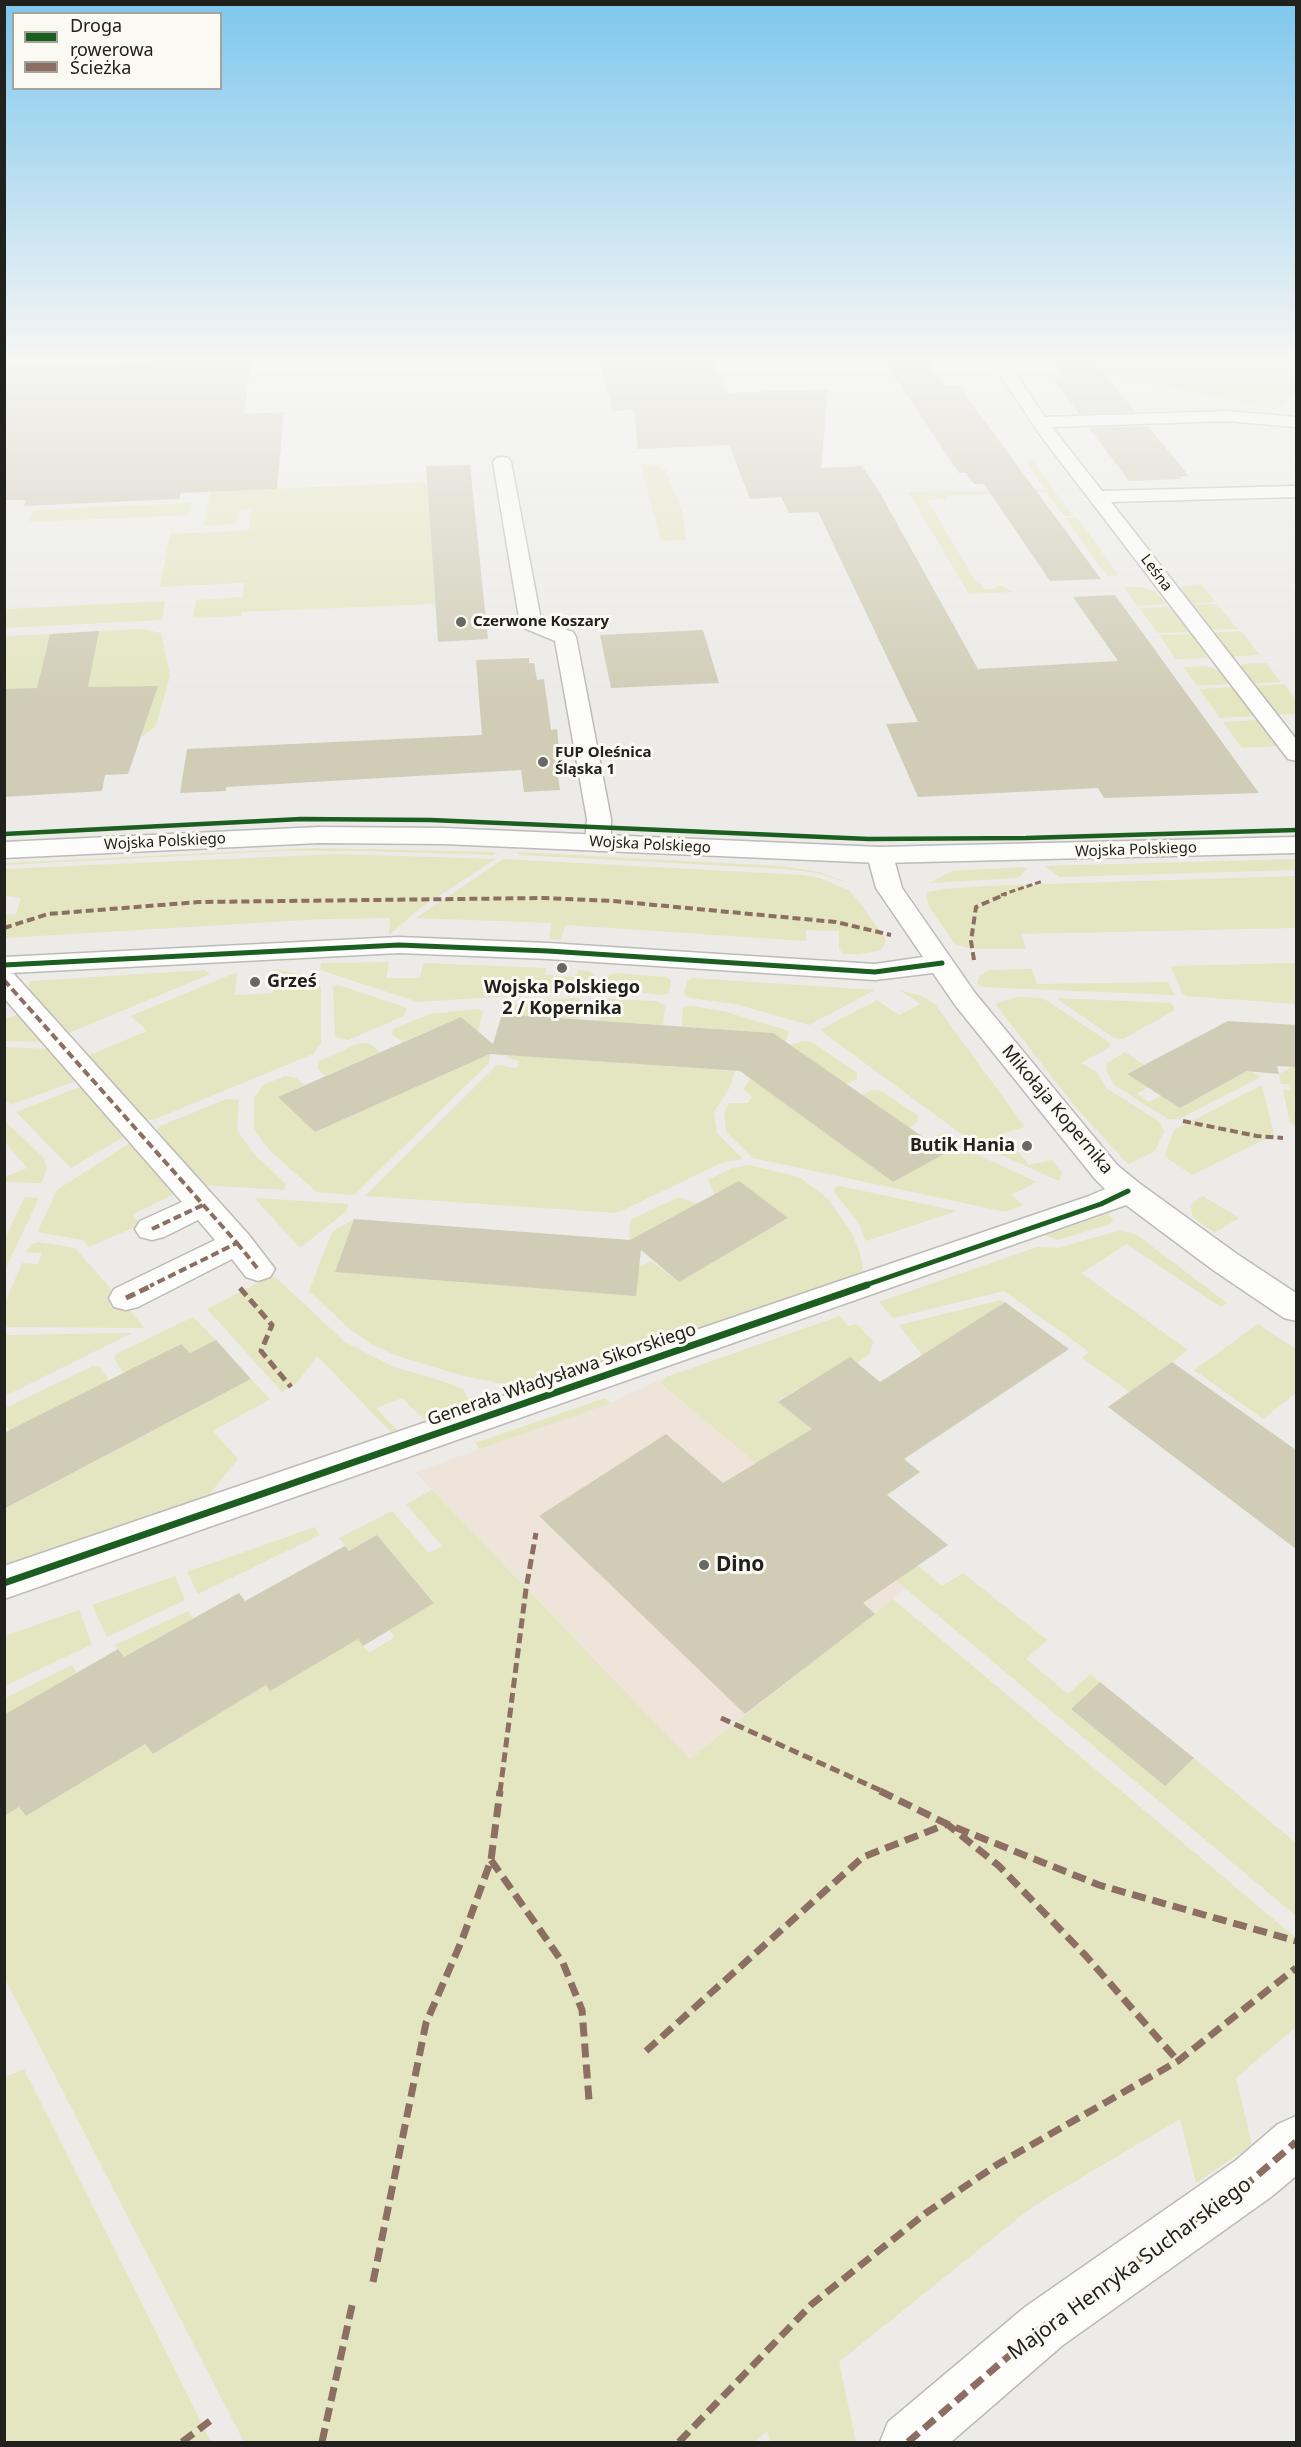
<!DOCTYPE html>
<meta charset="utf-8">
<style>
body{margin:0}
#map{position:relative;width:1301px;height:2447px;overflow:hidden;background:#ecebe7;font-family:"Noto Sans",sans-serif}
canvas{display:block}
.frame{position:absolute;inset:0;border:6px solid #21211e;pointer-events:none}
.legend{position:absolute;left:12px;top:12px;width:210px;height:78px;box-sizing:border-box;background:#fbfaf2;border:2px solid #a4a39d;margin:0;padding:8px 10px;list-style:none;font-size:18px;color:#21211e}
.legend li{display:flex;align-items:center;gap:12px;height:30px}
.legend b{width:30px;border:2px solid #a4a39d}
</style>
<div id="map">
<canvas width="1301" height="2447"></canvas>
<div class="frame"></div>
<ul class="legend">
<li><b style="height:8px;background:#1b5e20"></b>Droga rowerowa</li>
<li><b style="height:8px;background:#8d6e63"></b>Ścieżka</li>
</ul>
</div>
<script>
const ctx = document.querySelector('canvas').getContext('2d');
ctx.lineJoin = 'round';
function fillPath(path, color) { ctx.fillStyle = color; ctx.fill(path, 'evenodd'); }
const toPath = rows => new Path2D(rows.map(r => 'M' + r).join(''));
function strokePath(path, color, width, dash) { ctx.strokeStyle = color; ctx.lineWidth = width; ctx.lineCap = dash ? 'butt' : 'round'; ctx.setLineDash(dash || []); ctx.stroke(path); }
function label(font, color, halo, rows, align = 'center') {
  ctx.font = font + ' "Noto Sans",sans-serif'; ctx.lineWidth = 6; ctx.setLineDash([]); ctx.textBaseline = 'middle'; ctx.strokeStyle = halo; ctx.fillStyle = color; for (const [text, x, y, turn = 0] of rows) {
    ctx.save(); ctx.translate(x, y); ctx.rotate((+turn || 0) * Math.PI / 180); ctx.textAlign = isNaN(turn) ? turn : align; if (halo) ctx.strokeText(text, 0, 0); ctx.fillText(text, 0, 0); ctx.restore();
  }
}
fillPath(toPath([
 [666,1377,912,1584,690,1759,415,1472,610,1403]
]), '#efe4d9');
fillPath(toPath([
 [1094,360,1296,360,1296,394,1275,410,1079,368],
 [1025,461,1033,461,1073,516,1064,516,1046,492,946,496,946,499,927,500,977,583,981,584,984,589,997,589,996,586,1002,586,1014,592,969,594,908,492,1044,489],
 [640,464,654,465,666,470,683,514,686,540,661,541],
 [427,482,435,604,242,612,241,616,193,618,196,600,243,597,244,583,160,587,170,534,249,530,251,509,240,509,239,522,233,524,204,526,210,492],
 [190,503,188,515,29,522,33,510],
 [1077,517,1112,566,1118,575,1107,576,1065,518],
 [1201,584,1216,602,1186,604,1179,591,1184,586],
 [1124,587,1140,587,1155,591,1167,604,1137,606],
 [165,601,162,620,5,628,5,609],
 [1217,604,1238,629,1207,630,1187,605],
 [1170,607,1189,632,1158,633,1139,608],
 [143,629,161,633,170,676,156,725,151,730,143,736,5,743,4,636,50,634,43,665,99,631],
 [1241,631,1260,655,1228,657,1209,633],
 [1191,634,1208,658,1176,659,1159,635],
 [1266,663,1281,682,1249,684,1239,667,1243,664],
 [1205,666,1218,670,1230,684,1197,686,1183,667],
 [1284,684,1296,700,1296,714,1273,715,1251,686],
 [1232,687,1254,716,1220,718,1199,689],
 [1257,720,1277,746,1242,748,1223,722],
 [314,848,496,852,494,855,367,851,280,851,5,865,5,863],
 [516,852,780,866,820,872,851,884,817,873,787,869,519,855],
 [337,854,495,859,419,909,389,935,390,918,323,919,5,938,5,915,16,914,21,898,5,896,5,869],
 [504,859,803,875,820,878,848,890,857,899,886,939,884,946,879,951,857,954,844,954,839,949,839,931,806,930,806,941,565,925,561,940,549,939,552,923,416,918],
 [1296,859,1296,870,1060,877,1045,866],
 [1025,867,1027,869,1018,878,930,883,952,871],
 [1296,876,1296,928,1021,934,1026,949,973,949,956,945,929,907,926,896,927,892,944,889,987,886],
 [389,962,386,978,420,978,423,963,546,968,545,975,575,977,578,970,588,971,595,975,590,988,584,991,418,1002,320,970,321,963],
 [1296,963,1296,1004,1187,996,1182,993,1171,966],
 [275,969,303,975,321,987,321,1043,313,1054,153,1120,144,1119,89,1055,147,1031,131,1016,237,972,235,995,273,993],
 [1032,969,1037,984,1168,982,1175,995,981,987,977,982,980,975,991,970],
 [205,970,210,974,69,1033,31,992,29,985,31,981],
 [616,973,666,977,671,980,669,993,664,995,612,989,607,985,609,975],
 [693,978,875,990,809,1025,735,1004,690,998,684,994,687,981],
 [338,985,407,1008,404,1016,348,1040,335,1037,333,987],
 [899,990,919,995,934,1003,1025,1127,1003,1133,1029,1165,1052,1160,1062,1172,1059,1181,972,1142,820,1030,877,1000,899,1015,921,1004],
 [1017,997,1043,998,1109,1042,1110,1047,1081,1063,1098,1073,1106,1088,1160,1122,1164,1131,1155,1151,1128,1164,1078,1110,995,1004],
 [577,998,583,1002,579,1019,502,1014,508,1008,520,1003],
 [1056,998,1171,1003,1175,1010,1123,1039,1114,1038],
 [609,999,656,1001,665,1006,663,1025,599,1021,603,1003],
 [691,1006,723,1011,789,1031,786,1041,757,1053,759,1032,682,1026,683,1008],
 [476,1009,483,1011,478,1032,461,1017,402,1042,392,1034,393,1029,430,1014],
 [19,1014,45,1042,5,1041,4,1019],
 [805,1041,814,1043,857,1073,857,1079,846,1084,790,1045],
 [359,1043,370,1044,380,1052,325,1076,317,1068,320,1061],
 [5,1047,50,1049,78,1080,10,1105,5,1099],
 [1125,1052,1144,1065,1127,1073,1148,1087,1137,1094,1148,1102,1161,1096,1180,1108,1249,1070,1261,1077,1179,1119,1168,1119,1114,1085,1106,1070,1107,1063],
 [490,1054,489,1063,354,1195,317,1192,270,1151,254,1129,254,1098,263,1085,285,1076,296,1078,304,1085,279,1097,315,1132],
 [508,1055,735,1071,730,1087,714,1112,717,1133,743,1159,721,1163,617,1213,365,1196,497,1065,516,1068,520,1061,507,1058],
 [1292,1067,1296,1067,1295,1126,1290,1123,1283,1090,1291,1090,1289,1084,1281,1084,1279,1074],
 [751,1078,893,1182,945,1153,927,1140,941,1133,965,1149,1037,1182,1011,1195,1023,1205,1006,1212,753,1158,726,1132,724,1113,729,1103,748,1103,752,1097,743,1089],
 [1262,1085,1274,1135,1192,1175,1167,1158,1165,1154,1174,1130],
 [82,1086,125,1136,71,1168,16,1112],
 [872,1090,882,1091,918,1116,917,1122,909,1128,862,1095],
 [227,1099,239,1100,237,1130,254,1154,286,1184,284,1190,202,1185,156,1132,160,1126],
 [5,1121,44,1158,47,1169,41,1183,5,1182,5,1177,27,1168,5,1142],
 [131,1142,175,1194,133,1214,140,1225,89,1247,83,1240,41,1233,38,1231,57,1190],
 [749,1165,799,1177,827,1198,850,1230,860,1253,864,1272,534,1385,499,1383,464,1376,397,1356,371,1344,352,1331,309,1291,332,1232,354,1219,335,1271,639,1267,651,1261,677,1281,788,1219,715,1195,708,1180,732,1168],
 [840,1186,957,1211,866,1241,858,1222,834,1192,835,1187],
 [1203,1196,1239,1218,1215,1233,1195,1219,1192,1214,1191,1207,1194,1202],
 [25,1197,39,1198,5,1270,5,1238],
 [679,1197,698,1204,629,1240,630,1220],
 [257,1198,348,1204,347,1211,300,1248,256,1200],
 [1108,1214,1113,1219,1111,1224,1057,1240,1045,1235],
 [1121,1230,1137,1235,1227,1303,1221,1307,1127,1244,1081,1273,1188,1350,1130,1392,1082,1358,1089,1352,1004,1291,893,1318,879,1302,1037,1247,1058,1248],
 [38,1242,75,1248,145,1328,5,1327,5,1303,22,1263,38,1264,42,1253,26,1252,31,1244],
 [273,1275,345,1342,394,1367,439,1380,463,1389,472,1405,426,1421,402,1398,376,1408,398,1431,391,1432,317,1356,297,1383,282,1392,207,1309],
 [1001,1300,1005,1302,922,1355,899,1325],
 [840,1316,848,1326,857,1324,873,1341,870,1354,857,1363,850,1358,778,1401,812,1429,780,1449,942,1586,963,1573,1047,1640,1026,1659,1068,1694,1090,1674,1100,1682,1071,1709,1164,1785,1194,1758,1296,1843,1296,1916,662,1384,666,1377],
 [193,1317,216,1340,190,1353,180,1344,124,1373,114,1358,118,1353],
 [1258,1324,1296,1349,1296,1393,1263,1419,1194,1370],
 [132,1333,5,1396,5,1335],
 [93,1366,100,1368,109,1380,10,1431,5,1423,5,1408],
 [251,1379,270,1399,213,1431,238,1459,208,1496,5,1565,5,1509],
 [605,1398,611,1403,480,1449,475,1443],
 [432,1490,690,1759,893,1599,1296,1938,1296,2027,1236,2078,1252,2145,1196,2183,1180,2119,1032,2207,839,2362,856,2442,770,2442,767,2431,755,2442,244,2442,5,1979,5,1816,19,1807,26,1816,145,1744,153,1754,266,1685,270,1690,358,1639,369,1653,395,1637,389,1630,434,1602,377,1535,349,1551,339,1538,392,1511,429,1553,442,1546,406,1504],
 [315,1527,320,1535,198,1594,187,1572],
 [175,1576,185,1600,107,1637,92,1605],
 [79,1610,92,1644,5,1686,5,1636],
 [188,1611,193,1618,124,1657,115,1645],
 [72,1665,77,1674,5,1715,5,1698],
 [24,2069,211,2442,5,2442,5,2077]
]), '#e3e6c0');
fillPath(toPath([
 [189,360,251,360,244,414,284,412,277,489,181,493,179,499,24,506,26,500,4,500,4,366],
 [599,360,713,360,726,393,828,389,821,468,862,466,880,493,978,669,1118,661,1073,597,1115,595,1259,793,1104,798,1098,788,918,797,886,724,918,722,818,512,789,513,781,497,750,499,729,445,638,449,634,410,613,411],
 [883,360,927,360,944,385,958,385,1101,579,1050,581,984,484,974,484,966,473,959,473],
 [1052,360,1093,360,1136,412,1079,414,1052,378,1064,377],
 [1148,426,1189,476,1180,477,1182,479,1129,481,1089,428],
 [470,465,488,639,438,642,426,466],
 [703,630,719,683,611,688,600,635],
 [99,631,88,687,158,686,128,774,105,775,102,791,4,797,4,689,37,688,50,634],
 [529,658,529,663,534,663,537,680,544,679,551,730,557,729,561,768,557,769,560,790,524,792,521,770,226,787,226,791,180,793,187,749,482,735,476,660],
 [502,1014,773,1033,946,1153,893,1182,740,1071,490,1054,315,1132,278,1097,461,1017,493,1044],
 [1228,1021,1296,1025,1296,1067,1277,1066,1279,1074,1247,1071,1180,1108,1127,1074],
 [739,1181,788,1218,679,1282,641,1250,636,1296,335,1272,354,1219,630,1240],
 [1005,1302,1069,1349,904,1459,920,1472,887,1495,948,1545,863,1603,875,1614,745,1714,539,1516,666,1434,723,1483,812,1429,778,1402,850,1357,880,1382],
 [216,1340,251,1379,4,1509,4,1433,181,1344,190,1353],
 [1172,1362,1296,1450,1296,1549,1108,1407],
 [377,1535,434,1603,363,1646,358,1639,270,1691,266,1685,153,1754,145,1744,26,1816,19,1807,4,1816,4,1715,118,1649,124,1657,239,1593,245,1601,345,1546,349,1551],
 [1100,1682,1194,1758,1165,1786,1071,1709]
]), '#d0ccb6');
const minor = toPath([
 [990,360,1006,360,1045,417,1227,411,1296,417,1296,427,1227,421,1052,427,1102,491,1296,486,1296,497,1111,502,1296,739,1296,761,1288,759,1041,436,990,360],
 [502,457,508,458,511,462,541,620,573,632,576,637,611,819,611,843,607,848,598,851,589,848,585,843,587,819,555,641,524,628,520,624,493,462,496,458,502,457],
 [880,847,889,850,893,855,902,888,975,993,1117,1165,1139,1183,1237,1254,1296,1293,1296,1321,1284,1318,1213,1270,1126,1205,4,1599,4,1566,1089,1196,1105,1189,1095,1179,955,1005,933,973,875,980,548,959,399,953,10,973,14,974,249,1235,275,1269,270,1277,258,1281,246,1277,232,1259,138,1307,126,1310,114,1307,109,1298,114,1289,215,1240,198,1220,164,1237,152,1240,140,1237,135,1229,140,1221,182,1202,4,998,4,957,399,937,548,943,875,964,923,957,876,888,867,855,871,850,880,847],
 [1296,2116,1296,2176,1271,2197,1063,2345,951,2442,880,2442,888,2422,1025,2307,1235,2161,1278,2124,1296,2116]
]);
const major = toPath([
 [319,827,443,828,880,847,1296,837,1296,853,880,863,443,844,319,843,4,858,4,842,319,827]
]);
strokePath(minor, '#bcbbb8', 3);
strokePath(major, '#bcbbb8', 3);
fillPath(minor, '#fcfcfb');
fillPath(major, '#fcfcfb');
strokePath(toPath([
 [1001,895,1043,881]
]), '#8d6e63', 3, [6, 3]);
strokePath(toPath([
 [4,928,48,914,199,902,544,898,613,901,836,922,891,935],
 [974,960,971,941,976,907,1006,894],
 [4,980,237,1243,150,1286],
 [1183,1121,1257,1136,1283,1138],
 [152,1229,203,1205],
 [237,1243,258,1269]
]), '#8d6e63', 4, [8, 4]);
strokePath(toPath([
 [240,1288,272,1325,261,1351,291,1387],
 [126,1298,153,1285],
 [721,1718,884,1792],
 [500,1792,526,1589,536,1533]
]), '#8d6e63', 5, [10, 5]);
strokePath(toPath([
 [880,1791,947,1824,1099,1885,1296,1941],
 [491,1860,563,1963,582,2010,589,2100],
 [646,2051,863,1857,947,1824,999,1866,1086,1956,1178,2061],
 [373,2282,426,2023,462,1940,491,1860,500,1791],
 [182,2442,214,2418],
 [322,2442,353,2301],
 [679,2442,812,2304,926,2213,998,2164,1178,2061,1296,1968],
 [908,2442,1044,2326,1253,2179,1296,2142]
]), '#8d6e63', 7, [14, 7]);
strokePath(toPath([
 [4,834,301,819,431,820,869,839,1026,838,1296,830]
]), '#1b5e20', 4.5);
strokePath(toPath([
 [4,965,399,945,548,951,875,972,942,963],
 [863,1286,1101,1204,1128,1191]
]), '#1b5e20', 5);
strokePath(toPath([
 [4,1583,867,1285]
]), '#1b5e20', 7);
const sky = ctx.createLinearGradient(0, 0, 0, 702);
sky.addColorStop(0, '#7ec7ee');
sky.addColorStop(0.51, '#f6f6f4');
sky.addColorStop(1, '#f6f6f400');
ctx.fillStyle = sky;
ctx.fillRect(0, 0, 1301, 702);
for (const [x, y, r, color] of [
 [461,622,6,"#686864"],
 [543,762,6,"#686864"],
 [562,968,6,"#686864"],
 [255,982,6,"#686864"],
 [1027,1146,6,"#686864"],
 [704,1565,6,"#686864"]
]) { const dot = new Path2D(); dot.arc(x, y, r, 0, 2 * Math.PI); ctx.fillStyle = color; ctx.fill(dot); strokePath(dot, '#fbfaf2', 2); }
label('15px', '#21211e', '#fbfaf2', [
 ["Leśna",1156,573,53],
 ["Wojska Polskiego",165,842,-3],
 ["Wojska Polskiego",650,845,3],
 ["Wojska Polskiego",1136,850,-2]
]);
label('bold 15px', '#21211e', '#fbfaf2', [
 ["Czerwone Koszary",473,622],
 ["FUP Oleśnica",555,753],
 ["Śląska 1",555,770]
], 'left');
label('bold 18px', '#21211e', '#fbfaf2', [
 ["Grześ",267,982],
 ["Wojska Polskiego",562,988,"center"],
 ["2 / Kopernika",562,1009,"center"],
 ["Butik Hania",1015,1146,"right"]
], 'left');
label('18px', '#21211e', '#fbfaf2', [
 ["Mikołaja Kopernika",1057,1110,50],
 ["Generała Władysława Sikorskiego",562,1375,-19]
]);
label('bold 21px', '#21211e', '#fbfaf2', [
 ["Dino",716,1565]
], 'left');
label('21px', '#21211e', '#fbfaf2', [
 ["Majora Henryka Sucharskiego",1130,2269,-36]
]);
</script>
